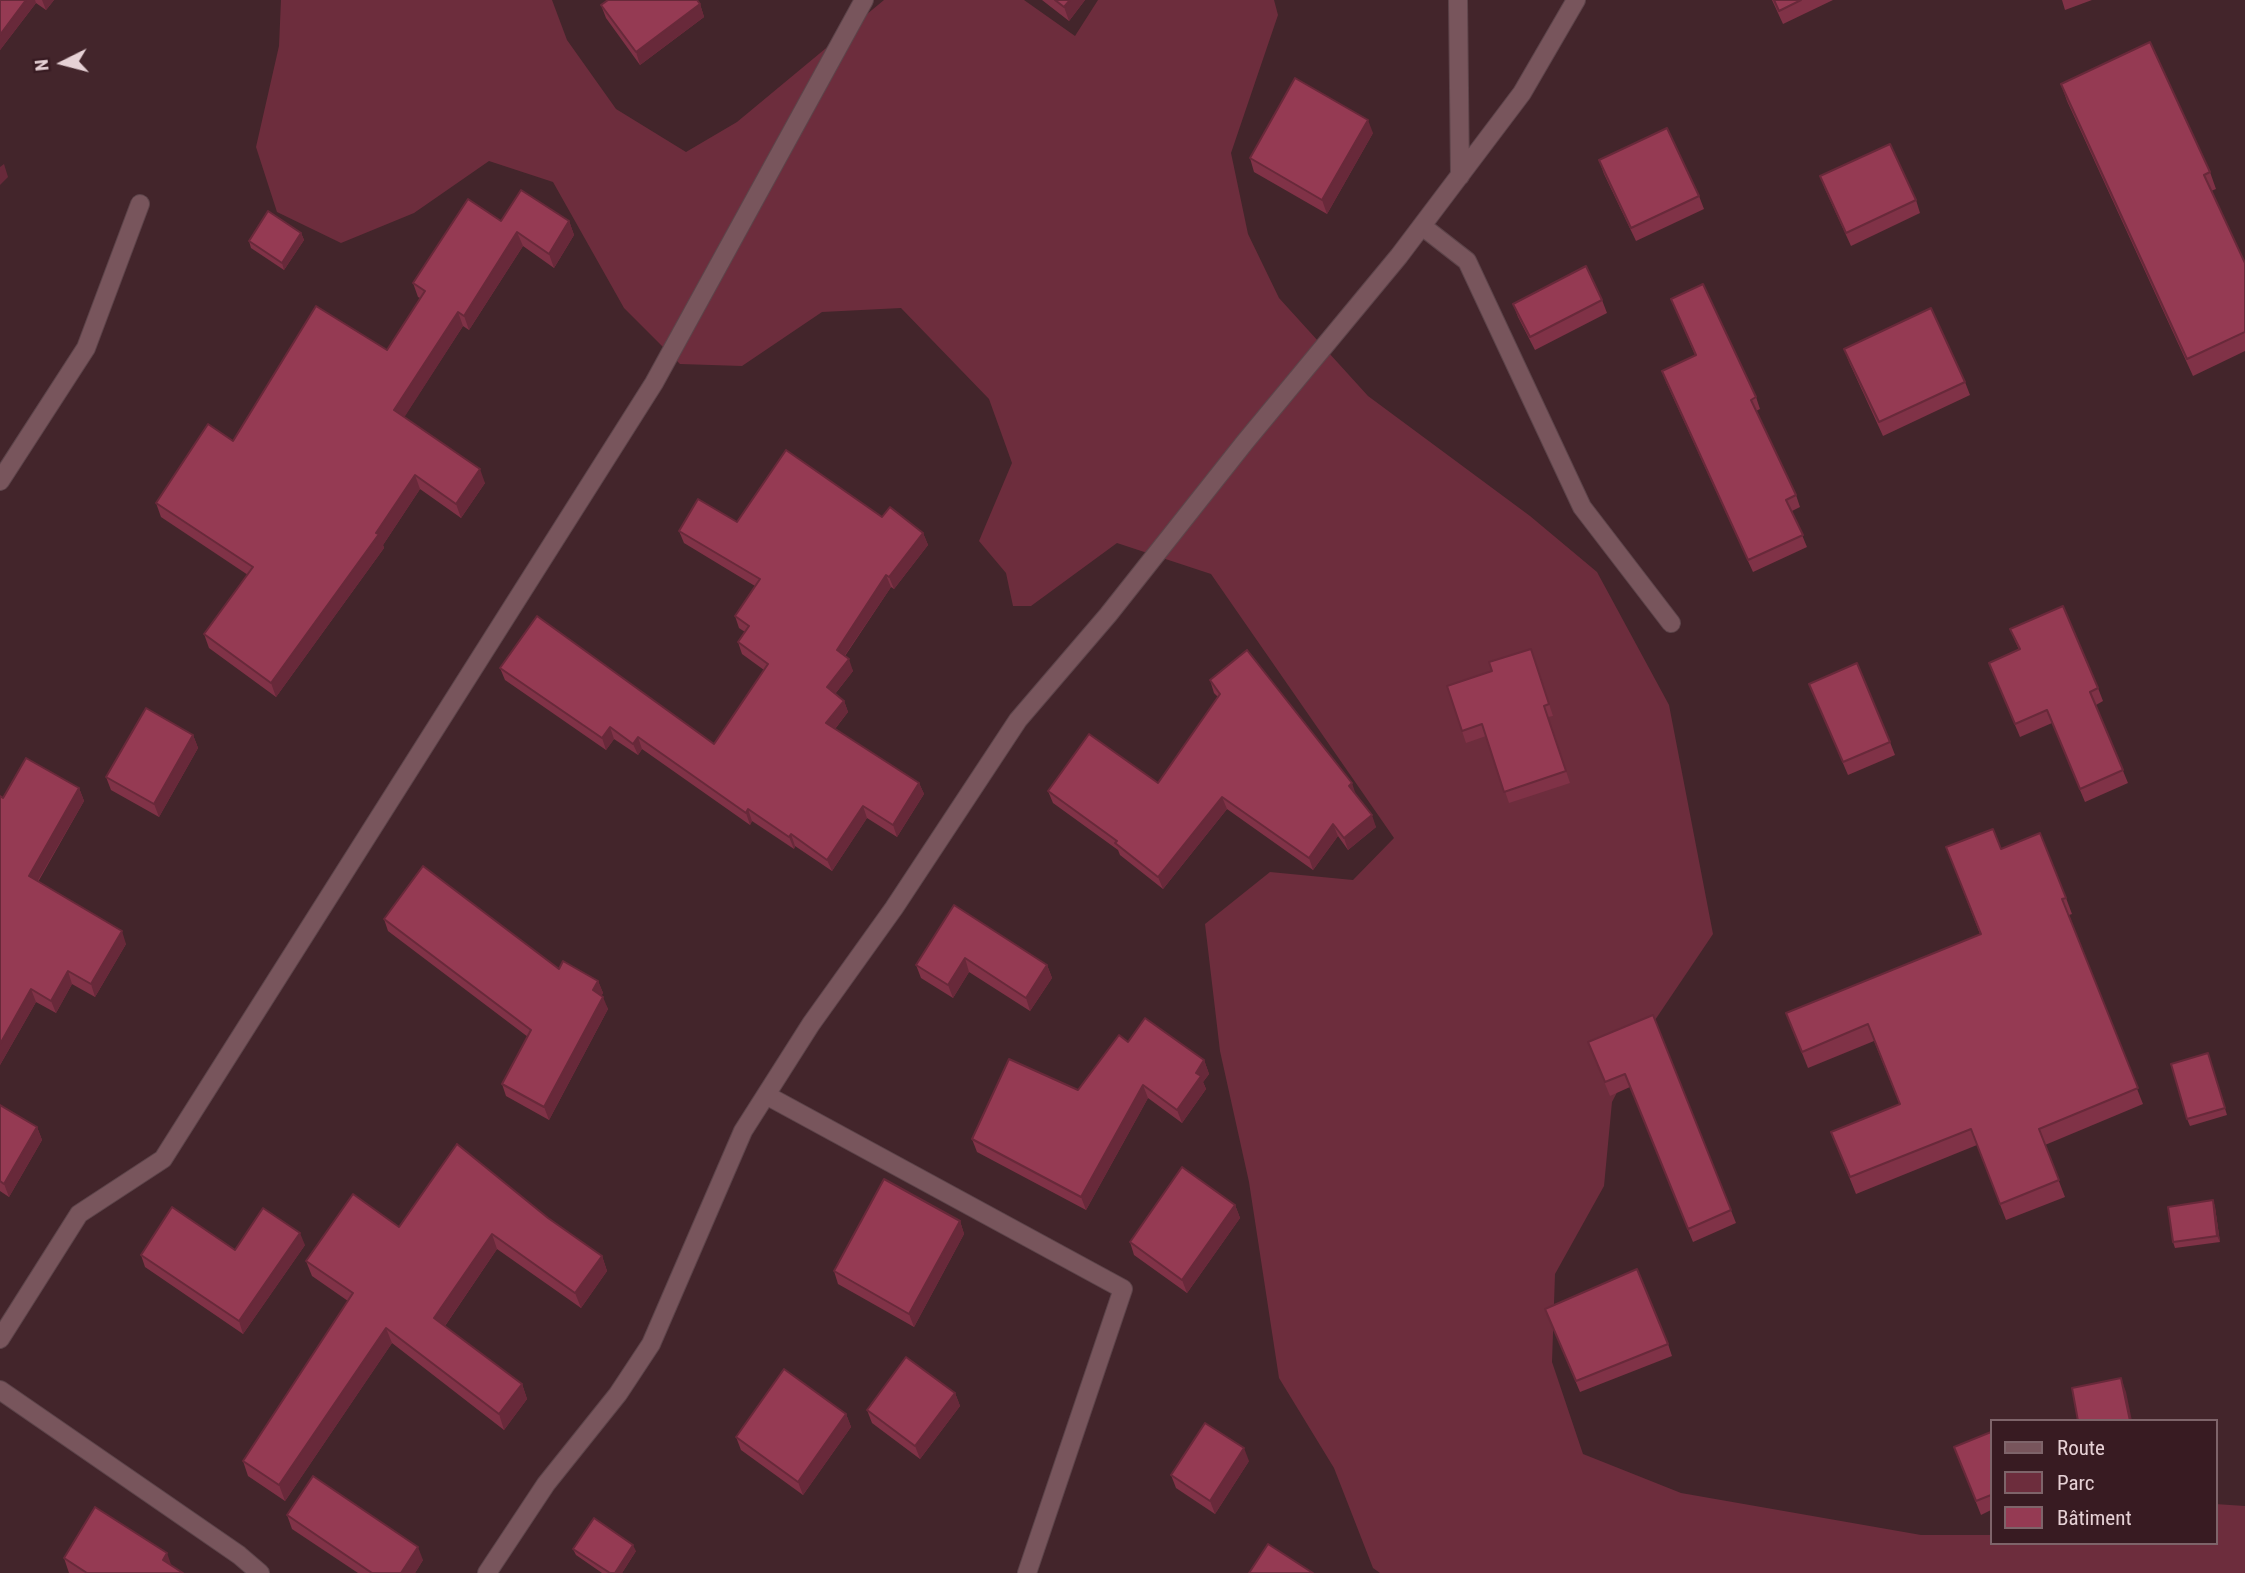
<!DOCTYPE html>
<meta charset="utf-8">
<style>
body{margin:0}
#map{position:relative;width:2245px;height:1573px;overflow:hidden;background:#43252b;font-family:"Roboto Condensed",sans-serif}
canvas{display:block}
.legend{position:absolute;left:1990px;top:1419px;width:228px;height:126px;box-sizing:border-box;background:#381b22;border:2px solid #7e646a;margin:0;padding:9px 12px;list-style:none;font-size:21px;color:#e6d1d5}
.legend li{display:flex;align-items:center;gap:14px;height:35px}
.legend b{width:35px;border:2px solid #7e646a}
.north{position:absolute;left:28px;top:28px;width:70px;height:70px;-webkit-text-stroke:5px #381b22;paint-order:stroke;rotate:264deg;font-size:19px;font-weight:700;line-height:28px;text-align:center;color:#e6d1d5}
.north::after{content:'';display:block;margin:auto;width:24px;height:32px;background:#e6d1d5;clip-path:polygon(50% 0,100% 100%,50% 72%,0 100%)}
</style>
<div id="map">
<canvas width="2245" height="1573"></canvas>
<ul class="legend">
<li><b style="height:9px;background:#78555c"></b>Route</li>
<li><b style="height:19px;background:#6d2d3d"></b>Parc</li>
<li><b style="height:19px;background:#953a53"></b>Bâtiment</li>
</ul>
<div class="north">N</div>
</div>
<script>
const ctx = document.querySelector('canvas').getContext('2d');
ctx.lineJoin = 'round';
function fillPath(path, color) { ctx.fillStyle = color; ctx.fill(path, 'evenodd'); }
const toPath = rows => new Path2D(rows.map(r => 'M' + r).join(''));
function strokePath(path, color, width, dash) { ctx.strokeStyle = color; ctx.lineWidth = width; ctx.lineCap = dash ? 'butt' : 'round'; ctx.setLineDash(dash || []); ctx.stroke(path); }
fillPath(toPath([
 [281,0,552,0,567,40,616,109,686,152,737,122,884,0,1024,0,1075,36,1098,0,1274,0,1278,15,1231,153,1248,234,1279,298,1368,396,1530,516,1597,572,1669,705,1713,934,1653,1023,1612,1102,1604,1186,1555,1274,1552,1362,1583,1454,1681,1493,1921,1535,1991,1535,1991,1543,2215,1543,2215,1504,2245,1506,2245,1573,1380,1573,1373,1568,1334,1468,1279,1378,1249,1182,1220,1051,1205,924,1270,872,1353,880,1394,838,1211,574,1117,543,1031,606,1013,606,1006,573,979,541,1012,463,989,399,901,308,822,312,742,366,680,364,624,308,553,182,489,161,414,213,341,243,277,212,256,147,279,46]
]), '#6d2d3d');
const street = toPath([
 [1458,0,1460,176],
 [1422,226,1467,261,1582,507,1671,623],
 [0,481,86,348,140,204],
 [766,1095,1123,1289,1027,1573],
 [0,1339,79,1214,163,1159,654,383,864,0],
 [0,1390,239,1555,260,1573],
 [487,1573,546,1484,618,1394,651,1344,743,1131,811,1024,894,908,1018,720,1108,615,1245,442,1399,256,1522,93,1576,0]
]);
strokePath(street, '#5d444a', 20);
strokePath(street, '#78555c', 18);
fillPath(toPath([
 [0,0,54,0,46,10,36,3,0,50],
 [1042,0,1085,0,1069,21],
 [1772,0,1833,0,1783,24],
 [2062,0,2092,0,2065,10],
 [700,4,704,17,640,65,606,18,601,5],
 [2061,84,2210,172,2216,189,2211,191,2245,263,2245,351,2193,376,2067,101],
 [1373,133,1327,214,1254,172,1250,158],
 [1599,160,1699,196,1704,209,1636,241,1604,174],
 [1820,176,1916,200,1920,213,1851,246,1825,189],
 [501,221,569,221,574,235,554,268,523,246,469,330,463,326,404,417,485,483,461,518,420,489,383,545,384,548,276,697,209,648,204,634,248,575,161,517,156,503,233,441,387,350,420,298,418,297,413,283],
 [301,233,304,240,284,270,251,248,249,241],
 [1671,299,1756,397,1760,409,1756,411,1796,495,1800,507,1792,511,1807,547,1753,572,1666,382,1662,371,1695,355],
 [1602,300,1607,313,1535,350,1518,317,1513,304],
 [1844,349,1965,382,1970,395,1883,436,1849,362],
 [882,517,923,533,928,545,894,589,891,587,845,656,853,671,835,694,844,701,848,712,835,729,919,783,924,794,897,837,867,818,832,871,795,846,794,849,752,821,750,825,642,749,638,755,614,739,606,750,505,680,500,668,714,744,764,670,742,654,738,642,745,632,739,628,735,616,755,586,684,543,679,531,737,522],
 [2010,629,2098,688,2103,701,2096,705,2128,783,2085,802,2052,723,2020,737,1989,663,2019,650],
 [1531,649,1553,716,1548,717,1570,783,1509,803,1486,736,1466,743,1447,686,1492,671],
 [1210,680,1356,795,1376,827,1348,850,1338,836,1313,870,1227,809,1163,889,1120,855,1118,850,1053,803,1048,791,1158,783,1218,697,1214,693],
 [1809,684,1890,742,1895,755,1848,775],
 [193,735,198,748,159,817,111,790,106,777],
 [79,788,84,801,38,882,126,944,95,997,72,984,56,1013,36,1002,0,1065,3,798],
 [1946,847,2001,849,2066,898,2072,914,2069,915,2143,1104,2045,1145,2065,1197,2006,1220,1977,1145,1856,1194,1831,1132,1900,1105,1874,1041,1808,1068,1786,1013,1980,934],
 [954,905,1047,965,1052,978,1030,1011,969,972,953,998,921,978,916,965],
 [384,919,559,969,598,981,603,993,601,996,608,1009,549,1120,506,1096,502,1084,528,1037,388,931],
 [1653,1015,1736,1223,1693,1242,1630,1087,1610,1096,1588,1042],
 [1128,1042,1204,1060,1209,1074,1203,1082,1206,1089,1182,1123,1148,1098,1086,1210,977,1152,972,1139,1078,1090],
 [2208,1053,2227,1115,2190,1126,2187,1119],
 [0,1105,37,1127,42,1140,9,1197,0,1191],
 [2213,1200,2215,1207,2220,1242,2175,1248,2173,1242],
 [1235,1205,1240,1218,1187,1293,1134,1255,1130,1242],
 [548,1218,602,1256,607,1271,581,1308,497,1249,445,1326,522,1384,527,1399,504,1430,392,1343,285,1501,248,1476,243,1461,348,1301,312,1276,306,1261,399,1227],
 [960,1221,964,1234,914,1327,838,1284,834,1271],
 [305,1245,243,1334,145,1267,141,1255],
 [1545,1309,1668,1344,1672,1356,1580,1392],
 [955,1393,960,1406,920,1459,872,1423,867,1410],
 [846,1414,851,1427,803,1495,741,1450,736,1437],
 [1991,1432,1991,1510,1981,1515,1954,1447],
 [1249,1461,1215,1514,1176,1488,1171,1475],
 [287,1515,423,1560,415,1573,358,1573,292,1529],
 [573,1549,636,1551,622,1573,602,1573,576,1555],
 [64,1558,172,1566,183,1573,69,1573]
]), '#803247');
fillPath(toPath([
 [26,0,35,0,36,3,0,50,0,35],
 [42,0,54,0,46,10],
 [1070,0,1085,0,1069,21,1064,7],
 [700,4,704,17,640,65,636,52],
 [1368,120,1373,133,1327,214,1322,200],
 [4,164,8,177,0,185,0,167],
 [569,221,574,235,554,268,549,254],
 [517,232,523,246,469,330,464,316],
 [301,233,304,240,284,270,282,263],
 [458,312,463,326,400,424,394,410],
 [480,469,485,483,461,518,456,504],
 [415,475,420,489,383,545,384,548,276,697,271,683,376,533],
 [923,533,928,545,894,589,889,577],
 [886,575,891,587,841,661,837,650],
 [849,659,853,671,831,699,827,687],
 [844,701,848,712,830,735,826,723],
 [610,727,614,739,606,750,602,738],
 [193,735,198,748,159,817,154,804],
 [638,737,642,749,638,755,633,744],
 [919,783,924,794,897,837,893,825],
 [1352,783,1356,795,1349,786],
 [79,788,84,801,33,889,29,876],
 [1222,797,1227,809,1163,889,1158,877],
 [863,806,867,818,832,871,827,860],
 [748,809,752,821,750,825,746,813],
 [1372,815,1376,827,1348,850,1344,838],
 [1333,824,1338,836,1313,870,1309,858],
 [791,834,795,846,794,849,789,837],
 [122,931,126,944,95,997,91,984],
 [965,958,969,972,953,998,948,985],
 [1047,965,1052,978,1030,1011,1026,998],
 [68,971,72,984,56,1013,51,1001],
 [598,981,603,993,598,1002,593,990],
 [31,989,36,1002,0,1065,0,1044],
 [603,997,608,1009,549,1120,544,1107],
 [1204,1060,1209,1074,1203,1082,1206,1089,1182,1123,1177,1110,1196,1073],
 [1143,1085,1148,1098,1086,1210,1081,1197],
 [37,1127,42,1140,9,1197,4,1184],
 [2213,1200,2215,1207,2220,1242,2217,1236],
 [1235,1205,1240,1218,1187,1293,1182,1280],
 [960,1221,964,1234,914,1327,909,1314],
 [300,1233,305,1245,243,1334,239,1321],
 [492,1234,497,1249,440,1333,434,1318],
 [602,1256,607,1271,581,1308,575,1293],
 [386,1328,392,1343,285,1501,279,1485],
 [2121,1378,2126,1392,2132,1421,2130,1421],
 [522,1384,527,1399,504,1430,499,1414],
 [955,1393,960,1406,920,1459,915,1446],
 [846,1414,851,1427,803,1495,798,1482],
 [1244,1448,1249,1461,1215,1514,1210,1501],
 [633,1545,636,1551,622,1573,615,1573],
 [418,1547,423,1560,415,1573,401,1573],
 [167,1553,173,1570,163,1560]
]), '#68293a');
const building = toPath([
 [0,0,26,0,0,35,0,0],
 [608,0,697,0,700,4,636,52,601,5,608,0],
 [1055,0,1070,0,1064,7,1055,0],
 [1774,0,1801,0,1779,11,1774,0],
 [2150,42,2210,172,2204,175,2245,263,2245,332,2187,359,2061,84,2150,42],
 [1295,78,1368,120,1322,200,1250,158,1295,78],
 [1667,128,1699,196,1631,228,1599,160,1667,128],
 [1890,144,1916,200,1846,233,1820,176,1890,144],
 [521,190,569,221,549,254,517,232,464,316,458,312,394,410,480,469,456,504,415,475,376,533,379,534,271,683,204,634,253,567,156,503,208,424,233,441,316,306,387,350,425,291,413,283,468,199,501,221,521,190],
 [268,211,301,233,282,263,249,241,268,211],
 [1586,266,1602,300,1530,337,1513,304,1586,266],
 [1703,284,1756,397,1751,400,1796,495,1786,500,1803,535,1748,560,1662,371,1696,355,1671,299,1703,284],
 [1931,308,1965,382,1879,422,1844,349,1931,308],
 [786,450,882,517,890,507,923,533,889,577,886,575,837,650,849,659,827,687,844,701,826,723,919,783,893,825,863,806,827,860,791,834,789,837,748,809,746,813,638,737,633,744,610,727,602,738,500,668,537,616,714,744,768,664,738,642,749,626,735,616,760,579,679,531,698,499,737,522,786,450],
 [2063,606,2098,688,2090,692,2123,770,2080,789,2047,710,2015,724,1989,663,2020,649,2010,629,2063,606],
 [1531,649,1549,704,1544,706,1566,771,1504,792,1482,724,1462,731,1447,686,1492,671,1489,662,1531,649],
 [1247,650,1352,783,1349,786,1372,815,1344,838,1333,824,1309,858,1222,797,1158,877,1115,843,1117,841,1048,791,1089,734,1158,783,1220,694,1210,680,1247,650],
 [1857,663,1890,742,1843,762,1809,684,1857,663],
 [146,708,193,735,154,804,106,777,146,708],
 [26,758,79,788,29,876,122,931,91,984,68,971,51,1001,31,989,0,1044,0,796,3,798,26,758],
 [1993,829,2001,849,2040,833,2066,898,2062,899,2138,1088,2039,1129,2059,1180,2000,1204,1971,1129,1850,1177,1831,1132,1900,1104,1868,1024,1802,1052,1786,1013,1981,934,1946,847,1993,829],
 [423,866,559,969,563,961,598,981,593,990,603,997,544,1107,502,1084,531,1030,384,919,423,866],
 [954,905,1047,965,1026,998,965,958,948,985,916,965,954,905],
 [1653,1015,1731,1210,1688,1229,1625,1074,1605,1082,1588,1042,1653,1015],
 [1145,1018,1204,1060,1196,1073,1201,1076,1177,1110,1143,1085,1081,1197,972,1139,1009,1059,1078,1090,1119,1035,1128,1042,1145,1018],
 [2208,1053,2225,1108,2187,1119,2171,1064,2208,1053],
 [0,1105,37,1127,4,1184,0,1181,0,1105],
 [457,1144,548,1218,602,1256,575,1293,492,1234,434,1318,522,1384,499,1414,386,1328,279,1485,243,1461,353,1293,306,1261,353,1194,399,1227,457,1144],
 [1182,1167,1235,1205,1182,1280,1130,1242,1182,1167],
 [884,1179,960,1221,909,1314,834,1271,884,1179],
 [2213,1200,2217,1236,2173,1242,2168,1207,2213,1200],
 [172,1207,235,1250,263,1208,300,1233,239,1321,141,1255,172,1207],
 [1637,1269,1668,1344,1576,1381,1545,1309,1637,1269],
 [906,1357,955,1393,915,1446,867,1410,906,1357],
 [784,1369,846,1414,798,1482,736,1437,784,1369],
 [2121,1378,2130,1421,2078,1421,2072,1388,2121,1378],
 [1205,1423,1244,1448,1210,1501,1171,1475,1205,1423],
 [1991,1432,1991,1495,1976,1501,1954,1447,1991,1432],
 [313,1476,418,1547,401,1573,372,1573,287,1515,313,1476],
 [95,1507,167,1553,163,1560,183,1573,87,1573,64,1558,95,1507],
 [594,1518,633,1545,615,1573,610,1573,573,1549,594,1518],
 [1268,1544,1313,1573,1249,1573,1268,1544]
]);
fillPath(building, '#953a53');
strokePath(building, '#68293a', 2);
</script>
